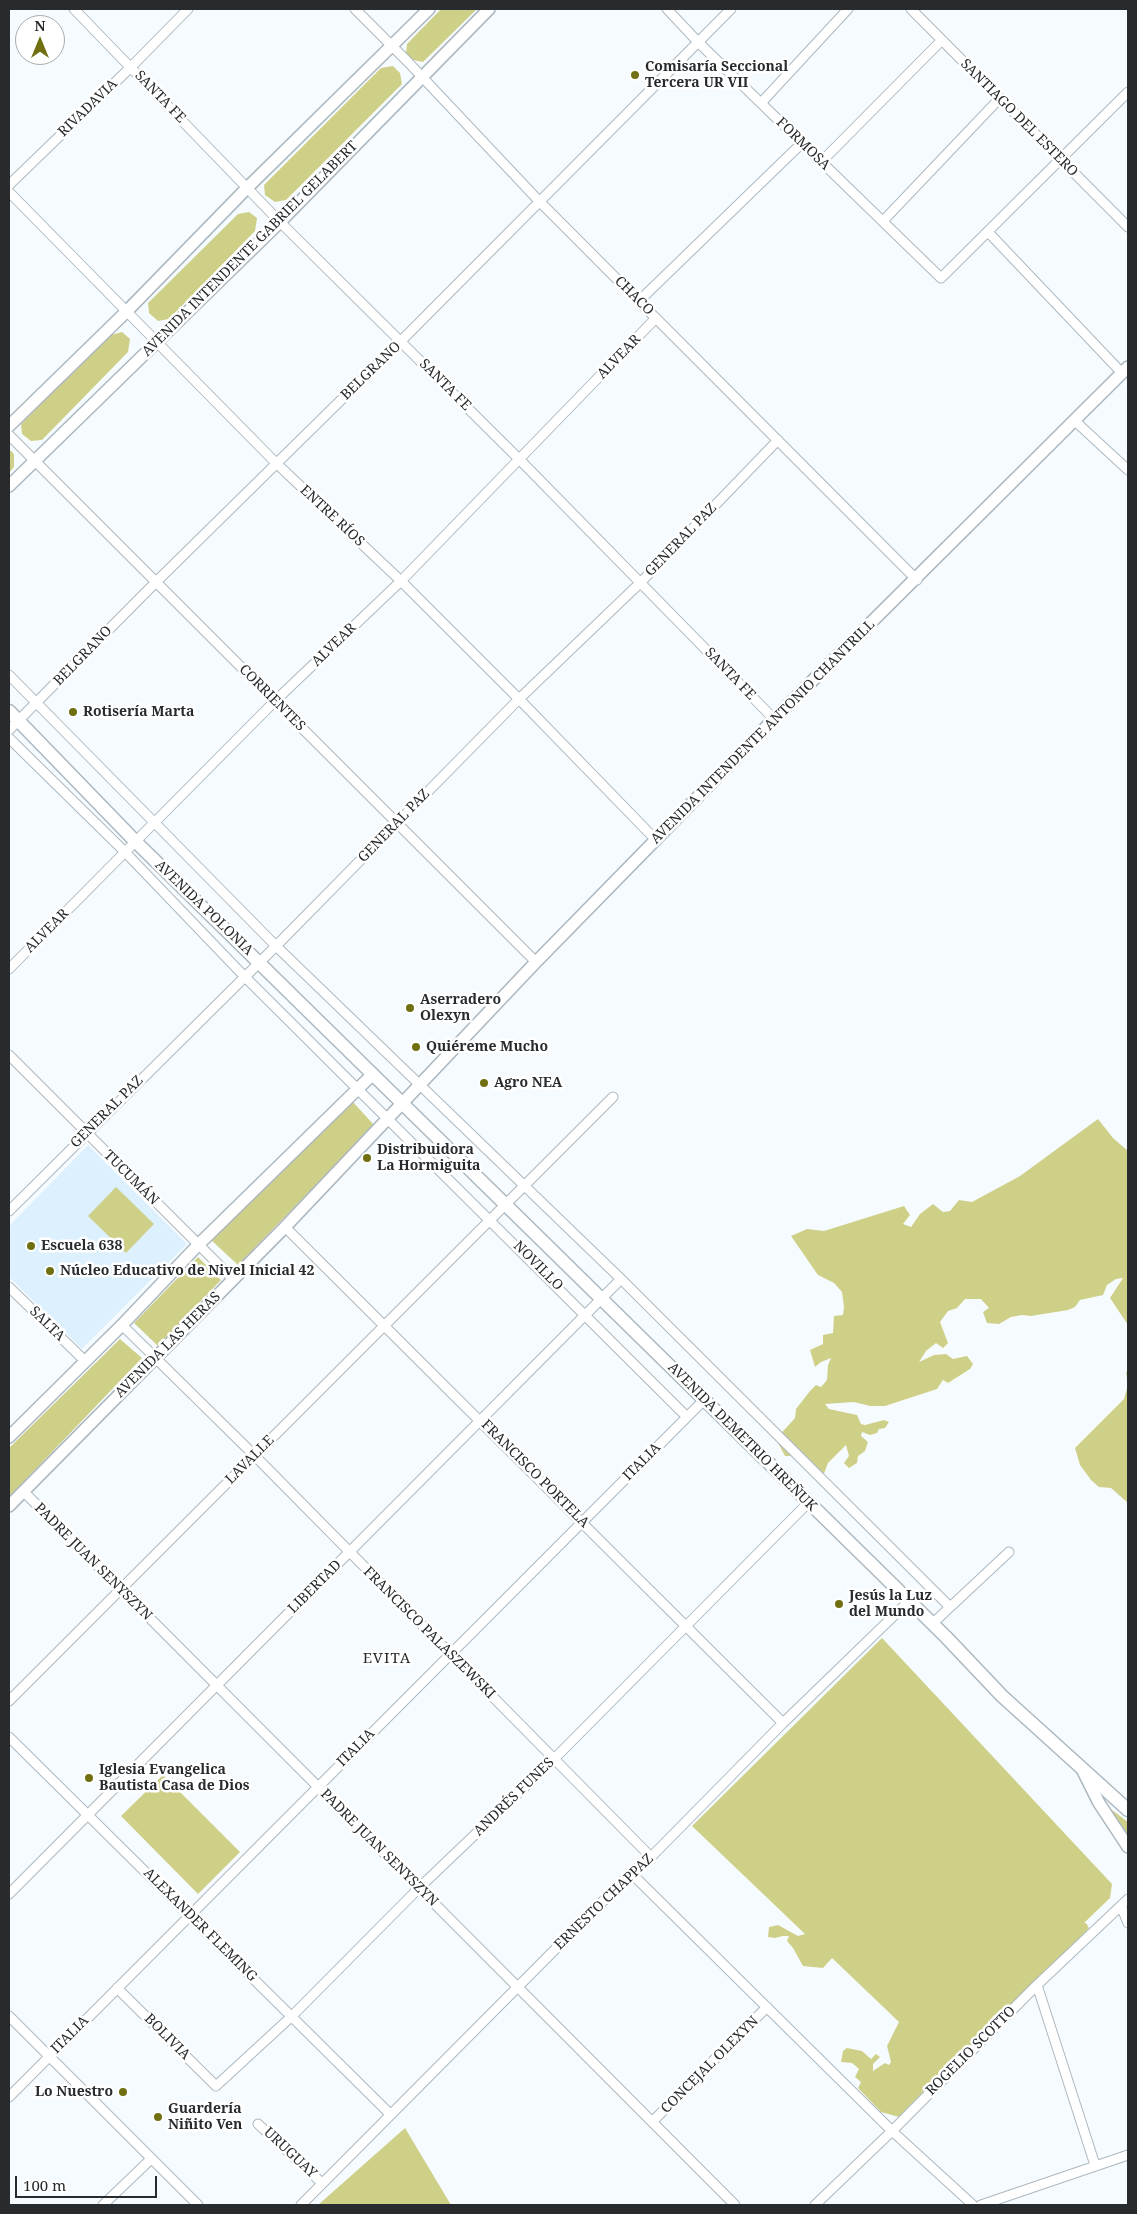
<!DOCTYPE html>
<meta charset="utf-8">
<style>
body{margin:0}
#map{position:relative;width:1137px;height:2214px;overflow:hidden;background:#f6fbff;font-family:"Noto Serif",serif}
canvas{display:block}
.frame{position:absolute;inset:0;border:10px solid #272b2e;pointer-events:none}
.north{position:absolute;left:15px;top:15px;width:50px;height:50px;box-sizing:border-box;background:#fff;border:1px solid #a9aaab;border-radius:50%;rotate:0deg;font-size:14px;font-weight:700;line-height:20px;text-align:center;color:#272b2e}
.north::after{content:'';display:block;margin:auto;width:18px;height:22px;background:#706f11;clip-path:polygon(50% 0,100% 100%,50% 72%,0 100%)}
.scale{position:absolute;left:15px;top:2176px;width:142px;height:22px;box-sizing:border-box;border:2px solid #272b2e;border-top:0;padding-left:6px;font-size:15px;line-height:18px;white-space:nowrap;color:#272b2e;-webkit-text-stroke:4px #fff;paint-order:stroke}
</style>
<div id="map">
<canvas width="1137" height="2214"></canvas>
<div class="frame"></div>
<div class="north">N</div>
<div class="scale">100 m</div>
</div>
<script>
const ctx = document.querySelector('canvas').getContext('2d');
ctx.lineJoin = 'round';
function fillPath(path, color) { ctx.fillStyle = color; ctx.fill(path, 'evenodd'); }
const toPath = rows => new Path2D(rows.map(r => 'M' + r).join(''));
function strokePath(path, color, width, dash) { ctx.strokeStyle = color; ctx.lineWidth = width; ctx.lineCap = dash ? 'butt' : 'round'; ctx.setLineDash(dash || []); ctx.stroke(path); }
function label(font, color, halo, rows, align = 'center') {
  ctx.font = font + ' "Noto Serif",serif'; ctx.lineWidth = 5; ctx.setLineDash([]); ctx.textBaseline = 'middle'; ctx.strokeStyle = halo; ctx.fillStyle = color; for (const [text, x, y, turn = 0] of rows) {
    ctx.save(); ctx.translate(x, y); ctx.rotate((+turn || 0) * Math.PI / 180); ctx.textAlign = isNaN(turn) ? turn : align; if (halo) ctx.strokeText(text, 0, 0); ctx.fillText(text, 0, 0); ctx.restore();
  }
}
fillPath(toPath([
 [88,1145,187,1244,82,1349,9,1277,9,1226]
]), '#ddf0fe');
fillPath(toPath([
 [441,9,477,9,423,62,413,60,406,53,407,44],
 [393,66,400,73,402,84,286,200,275,202,265,195,264,185,381,68],
 [249,212,257,218,255,231,169,319,158,321,149,313,148,303,238,214],
 [122,332,130,339,128,352,42,440,31,441,22,434,21,424,111,335],
 [9,449,14,454,14,467,9,473],
 [352,1101,374,1125,238,1265,211,1240],
 [1098,1119,1113,1138,1128,1151,1128,1325,1110,1298,1123,1278,1116,1279,1107,1285,1103,1295,1080,1300,1075,1307,1068,1310,1031,1316,1022,1315,1011,1317,999,1324,987,1323,983,1312,989,1308,981,1299,965,1299,957,1308,948,1311,940,1322,948,1343,943,1348,936,1343,926,1351,919,1362,934,1355,946,1354,953,1359,967,1356,973,1364,970,1369,948,1383,943,1380,937,1389,885,1406,870,1406,854,1402,825,1404,829,1409,857,1415,861,1424,865,1425,884,1420,889,1422,885,1428,879,1429,877,1433,870,1435,862,1432,861,1436,868,1442,865,1451,858,1456,857,1463,849,1468,844,1463,849,1456,846,1445,828,1463,823,1476,815,1479,797,1456,785,1456,776,1439,795,1418,796,1409,810,1391,816,1385,821,1387,827,1380,828,1365,831,1358,821,1362,815,1367,810,1350,823,1344,823,1335,833,1333,834,1316,843,1315,844,1307,842,1292,834,1283,818,1275,791,1236,807,1229,824,1231,904,1206,910,1215,903,1224,911,1227,920,1214,933,1204,943,1212,950,1211,959,1200,972,1202,1020,1176],
 [116,1187,154,1224,126,1253,88,1216],
 [198,1257,221,1280,158,1346,134,1323],
 [120,1339,142,1358,9,1497,9,1448],
 [1128,1371,1128,1503,1111,1488,1099,1487,1091,1480,1080,1465,1075,1448,1124,1399,1128,1385,1126,1372],
 [882,1638,1112,1884,1110,1898,1084,1923,1086,1923,1089,1928,1060,1959,948,2066,899,2117,881,2112,858,2088,861,2082,855,2077,859,2069,852,2063,841,2062,843,2051,847,2048,862,2051,871,2059,876,2054,880,2057,873,2064,873,2071,885,2063,889,2065,891,2062,887,2046,899,2022,832,1958,823,1968,803,1966,793,1948,787,1941,789,1936,783,1936,775,1938,768,1937,769,1927,778,1925,798,1936,805,1934,692,1826],
 [163,1775,240,1852,198,1894,121,1816],
 [1104,1804,1128,1822,1128,1835,1121,1824],
 [405,2128,451,2205,318,2205]
]), '#cfd088');
const minor = toPath([
 [74,9,280,222,519,459,774,719],
 [355,9,408,62,539,201,917,580],
 [667,9,698,42,941,278,1128,92],
 [911,9,1128,227],
 [761,103,848,9],
 [821,162,942,40],
 [9,185,131,67,188,9],
 [9,192,276,463,401,581,519,699,656,840],
 [883,221,1000,98],
 [988,232,1122,373],
 [639,301,802,143],
 [1075,421,1128,470],
 [9,435,536,962],
 [9,675,276,946,621,1279,950,1607],
 [9,730,156,582,401,341,731,9],
 [9,738,125,852,244,976,687,1417],
 [9,969,275,701,401,581,656,318],
 [9,1055,233,1279],
 [9,1211,276,946,519,699,641,582,778,440],
 [285,1227,783,1723],
 [9,1287,85,1361],
 [122,1325,255,1456,651,1857],
 [23,1491,735,2205],
 [932,1624,1009,1552],
 [9,1701,613,1097],
 [9,1737,390,2114],
 [631,1873,892,2131,973,2205],
 [9,1894,621,1279],
 [1121,1906,1128,1923],
 [1037,1985,1095,2165],
 [117,1988,216,2086,292,2016,419,1888,554,1759,808,1503],
 [9,2016,198,2205],
 [9,2097,704,1400],
 [652,2122,767,2007],
 [258,2124,322,2183],
 [103,2205,151,2159],
 [301,2205,631,1873,651,1857,783,1723,909,1601],
 [815,2205,892,2131,1037,1985,1128,1899],
 [981,2205,1128,2155]
]);
const secondary = toPath([
 [9,426,127,311,247,188,429,9],
 [9,486,280,222,489,9],
 [9,1437,122,1325,198,1245,373,1074],
 [9,1506,285,1227,536,962,774,719,1128,367],
 [1083,1771,1099,1803,1128,1847]
]);
const primary = toPath([
 [9,711,136,842,946,1637,1002,1696,1128,1810]
]);
strokePath(minor, '#acb8c0', 11);
strokePath(secondary, '#acb8c0', 14);
strokePath(primary, '#acb8c0', 15);
strokePath(minor, '#fff', 9);
strokePath(secondary, '#fff', 11);
strokePath(primary, '#fff', 12);
for (const [x, y, r, color] of [
 [635,75,5,"#706f11"],
 [73,712,5,"#706f11"],
 [410,1008,5,"#706f11"],
 [416,1047,5,"#706f11"],
 [484,1083,5,"#706f11"],
 [367,1158,5,"#706f11"],
 [31,1246,5,"#706f11"],
 [50,1271,5,"#706f11"],
 [839,1604,5,"#706f11"],
 [89,1778,5,"#706f11"],
 [123,2092,5,"#706f11"],
 [158,2117,5,"#706f11"]
]) { const dot = new Path2D(); dot.arc(x, y, r, 0, 2 * Math.PI); ctx.fillStyle = color; ctx.fill(dot); strokePath(dot, '#fff', 2); }
label('bold 14px', '#272b2e', '#fff', [
 ["Comisaría Seccional",645,67],
 ["Tercera UR VII",645,83],
 ["Rotisería Marta",83,712],
 ["Aserradero",420,1000],
 ["Olexyn",420,1016],
 ["Quiéreme Mucho",426,1047],
 ["Agro NEA",494,1083],
 ["Distribuidora",377,1150],
 ["La Hormiguita",377,1166],
 ["Escuela 638",41,1246],
 ["Núcleo Educativo de Nivel Inicial 42",60,1271],
 ["Jesús la Luz",849,1596],
 ["del Mundo",849,1612],
 ["Iglesia Evangelica",99,1770],
 ["Bautista Casa de Dios",99,1786],
 ["Lo Nuestro",113,2092,"right"],
 ["Guardería",168,2109],
 ["Niñito Ven",168,2125]
], 'left');
label('14px', '#272b2e', '#fff', [
 ["SANTA FE",160,97,46],
 ["RIVADAVIA",88,108,-44],
 ["SANTIAGO DEL ESTERO",1019,118,45],
 ["FORMOSA",803,144,44],
 ["AVENIDA INTENDENTE GABRIEL GELABERT",250,249,-45],
 ["CHACO",634,296,45],
 ["ALVEAR",619,357,-46],
 ["BELGRANO",371,371,-44],
 ["SANTA FE",445,385,45],
 ["ENTRE RÍOS",332,516,43],
 ["GENERAL PAZ",681,540,-46],
 ["ALVEAR",334,645,-44],
 ["BELGRANO",83,656,-46],
 ["SANTA FE",730,674,46],
 ["CORRIENTES",272,698,45],
 ["AVENIDA INTENDENTE ANTONIO CHANTRILL",763,732,-45],
 ["GENERAL PAZ",394,826,-46],
 ["AVENIDA POLONIA",204,908,44],
 ["ALVEAR",47,931,-45],
 ["GENERAL PAZ",107,1112,-45],
 ["TUCUMÁN",131,1178,45],
 ["NOVILLO",538,1266,45],
 ["SALTA",47,1324,44],
 ["AVENIDA LAS HERAS",168,1345,-45],
 ["AVENIDA DEMETRIO HREÑUK",742,1437,45],
 ["LAVALLE",250,1460,-45],
 ["ITALIA",642,1462,-45],
 ["FRANCISCO PORTELA",535,1474,45],
 ["PADRE JUAN SENYSZYN",93,1562,45],
 ["LIBERTAD",315,1587,-45],
 ["FRANCISCO PALASZEWSKI",429,1633,45],
 ["ITALIA",356,1748,-45],
 ["ANDRÉS FUNES",514,1797,-44],
 ["PADRE JUAN SENYSZYN",379,1848,45],
 ["ERNESTO CHAPPAZ",604,1902,-44],
 ["ALEXANDER FLEMING",200,1925,45],
 ["ITALIA",70,2035,-45],
 ["BOLIVIA",167,2037,45],
 ["ROGELIO SCOTTO",971,2051,-45],
 ["CONCEJAL OLEXYN",710,2065,-45],
 ["URUGUAY",290,2153,43]
]);
ctx.letterSpacing = '1px';
label('15px', '#272b2e', '#fff', [
 ["EVITA",387,1659]
]);
ctx.letterSpacing = '0px';
</script>
